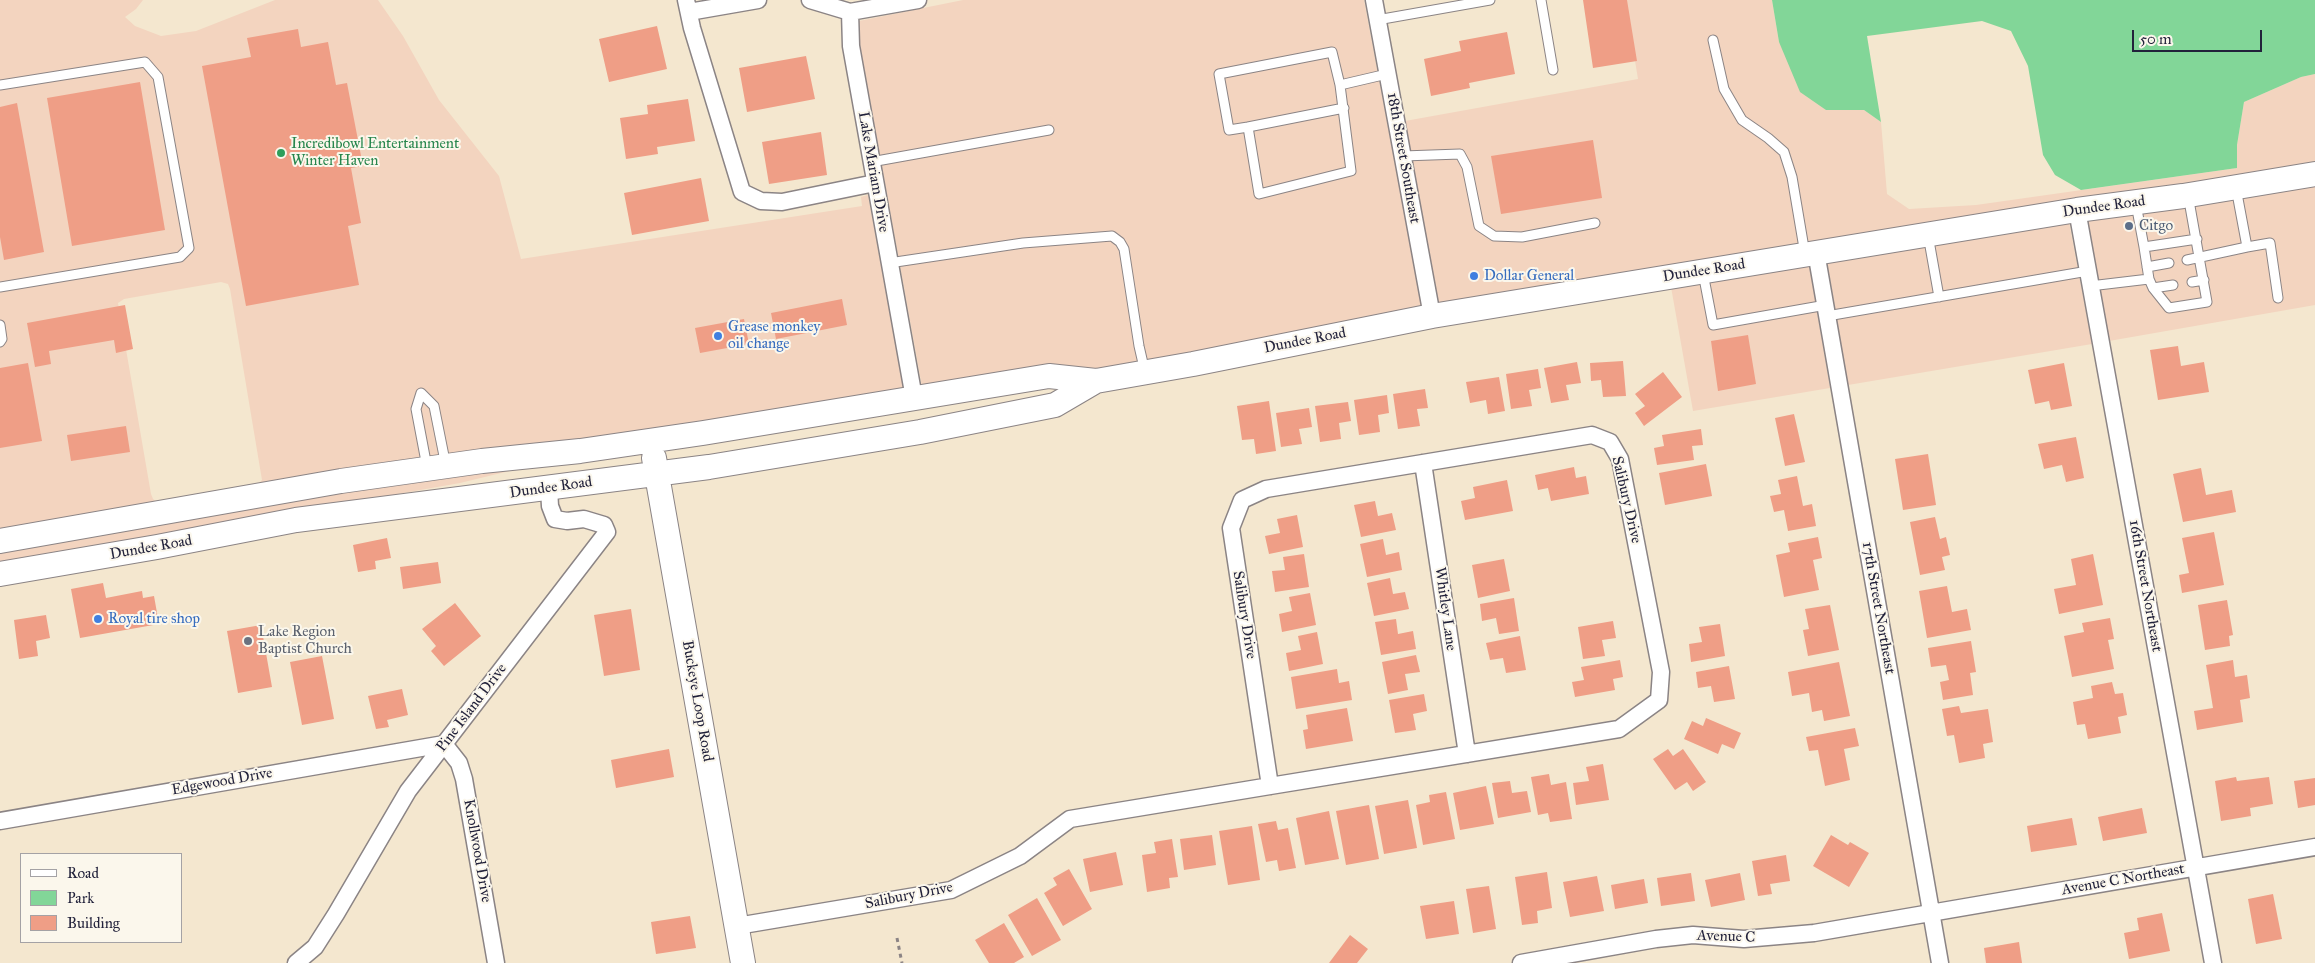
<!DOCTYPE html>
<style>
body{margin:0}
#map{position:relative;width:2315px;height:963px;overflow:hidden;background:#f4e7cf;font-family:"IM FELL Great Primer",serif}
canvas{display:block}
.legend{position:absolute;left:20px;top:853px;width:162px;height:90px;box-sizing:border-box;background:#fbf7ec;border:1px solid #a4a2a5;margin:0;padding:6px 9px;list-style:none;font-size:15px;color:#22223b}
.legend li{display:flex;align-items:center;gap:10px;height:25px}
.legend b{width:25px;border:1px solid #a4a2a5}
.scale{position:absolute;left:2132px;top:30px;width:130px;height:22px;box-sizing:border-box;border:2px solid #22223b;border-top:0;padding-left:6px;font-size:15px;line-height:18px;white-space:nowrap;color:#22223b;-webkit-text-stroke:4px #fbf7ec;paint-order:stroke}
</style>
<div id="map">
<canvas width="2315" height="963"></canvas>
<ul class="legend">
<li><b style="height:6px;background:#fff"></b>Road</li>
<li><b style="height:14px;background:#82d698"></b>Park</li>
<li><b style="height:14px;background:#ef9e86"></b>Building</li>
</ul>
<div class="scale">50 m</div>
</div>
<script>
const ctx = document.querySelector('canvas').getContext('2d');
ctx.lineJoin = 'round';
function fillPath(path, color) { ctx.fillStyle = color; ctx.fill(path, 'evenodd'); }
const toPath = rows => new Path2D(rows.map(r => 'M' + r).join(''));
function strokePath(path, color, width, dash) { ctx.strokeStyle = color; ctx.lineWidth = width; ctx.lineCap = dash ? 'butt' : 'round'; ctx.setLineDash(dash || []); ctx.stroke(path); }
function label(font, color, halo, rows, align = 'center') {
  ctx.font = font + ' "IM FELL Great Primer",serif'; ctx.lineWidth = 4; ctx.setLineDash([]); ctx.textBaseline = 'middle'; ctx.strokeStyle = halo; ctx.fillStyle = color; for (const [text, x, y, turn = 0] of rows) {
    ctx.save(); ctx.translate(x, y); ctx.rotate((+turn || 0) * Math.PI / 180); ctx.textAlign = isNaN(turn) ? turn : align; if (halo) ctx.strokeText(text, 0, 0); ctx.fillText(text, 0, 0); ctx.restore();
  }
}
fillPath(toPath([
 [0,0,143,0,136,9,125,17,135,26,161,36,196,31,275,0,378,0,403,36,439,100,499,176,521,259,862,206,861,197,868,195,904,390,0,531],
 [221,282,228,284,230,289,262,480,257,485,157,502,153,499,151,494,118,303,124,299],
 [963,0,1364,0,1422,308,1100,370,1099,368,1094,371,922,387,860,45,859,21],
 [1625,0,1772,0,1779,42,1826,110,1864,110,1881,122,1887,194,1909,209,1976,205,2237,168,2237,145,2244,102,2301,77,2315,74,2315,163,1439,305,1405,121,1638,79],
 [2315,184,2315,305,2109,341,2087,219],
 [2069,222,2092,344,1848,385,1827,261],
 [1809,264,1830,388,1693,411,1671,287],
 [534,465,460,483,0,564,0,551,342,491]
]), '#f3d4bf');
fillPath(toPath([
 [1772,0,2315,0,2315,74,2301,77,2244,102,2237,145,2237,168,2081,190,2055,175,2043,155,2028,66,2011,31,1982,21,1867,36,1881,122,1864,110,1826,110,1800,92,1779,42]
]), '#82d698');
fillPath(toPath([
 [1583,0,1627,0,1637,61,1593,68],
 [657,26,667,69,609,82,599,39],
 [298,29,301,47,328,42,336,85,347,83,363,166,351,168,361,223,348,226,359,285,246,306,202,66,251,57,247,38],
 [1507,32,1515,74,1469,83,1470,88,1431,96,1424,59,1461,51,1459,41],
 [806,56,815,99,747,112,739,68],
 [140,82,165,230,72,246,47,98],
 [688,99,695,141,657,147,658,154,626,159,620,118,648,114,647,105],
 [17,103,44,252,4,260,0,237,0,107],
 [821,132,827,175,769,184,762,142],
 [1593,140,1602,198,1501,214,1491,156],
 [701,178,709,221,632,235,624,193],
 [842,299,847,325,776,339,771,313],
 [125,305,133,349,116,353,114,340,49,351,51,364,35,367,27,323],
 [744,319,749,344,700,353,695,328],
 [1748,335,1756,384,1718,391,1711,341],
 [2178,346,2181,366,2204,362,2209,392,2158,400,2150,350],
 [1623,361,1626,396,1603,397,1601,380,1591,381,1590,363],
 [1577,362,1581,383,1566,385,1569,400,1551,403,1544,368],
 [28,363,42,441,0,448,0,368],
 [2064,363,2072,406,2051,410,2049,401,2035,404,2028,370],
 [1538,369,1541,388,1529,390,1532,406,1511,409,1506,374],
 [1663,372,1682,397,1644,426,1635,413,1645,406,1635,394],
 [1499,377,1505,411,1488,414,1486,400,1470,403,1466,382],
 [1425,389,1428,408,1417,409,1420,426,1398,429,1393,394],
 [1387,395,1389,413,1378,415,1380,432,1359,435,1354,400],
 [1269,401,1276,451,1256,454,1254,439,1242,440,1237,406],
 [1348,402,1351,421,1339,423,1341,439,1320,442,1315,406],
 [1309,408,1312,427,1299,429,1302,444,1281,447,1276,413],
 [1794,414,1805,462,1785,466,1775,418],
 [126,426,130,452,71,461,67,435],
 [1701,429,1703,445,1692,446,1694,460,1657,465,1654,448,1664,446,1662,435],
 [2076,437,2084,478,2066,482,2062,465,2044,469,2038,444],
 [1928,454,1936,505,1903,510,1895,459],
 [1706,464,1712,496,1665,505,1659,473],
 [1574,467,1576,478,1586,476,1589,494,1551,501,1548,488,1538,490,1535,475],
 [2201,468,2206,495,2232,490,2236,512,2183,522,2173,474],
 [1797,476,1803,506,1812,504,1816,526,1788,531,1784,510,1774,512,1770,496,1781,494,1778,480],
 [1507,480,1513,511,1465,520,1461,501,1475,498,1473,487],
 [1375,501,1378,516,1392,513,1396,530,1361,537,1354,505],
 [1297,515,1303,547,1269,554,1265,536,1280,533,1277,519],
 [1935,517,1940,539,1946,537,1950,555,1942,557,1945,570,1920,575,1910,522],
 [2214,532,2224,585,2182,593,2179,575,2189,573,2182,538],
 [1818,537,1822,558,1813,560,1819,590,1784,597,1776,555,1790,552,1788,543],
 [387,538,391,558,375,561,376,569,358,572,353,545],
 [1383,539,1386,555,1399,552,1402,570,1367,577,1360,544],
 [1304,554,1309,587,1275,592,1272,571,1285,570,1283,557],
 [2093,554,2103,605,2059,614,2054,589,2076,585,2071,559],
 [1504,559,1510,591,1478,598,1472,565],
 [438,562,441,583,403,589,400,567],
 [1390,578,1393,594,1405,592,1409,609,1374,616,1367,583],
 [103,583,106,598,142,591,143,598,154,596,159,624,80,638,71,589],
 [1947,586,1952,612,1967,609,1971,630,1927,638,1919,591],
 [1310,593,1316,625,1282,632,1279,614,1292,611,1289,597],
 [1514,598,1519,631,1499,634,1496,618,1482,621,1480,604],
 [2227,600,2233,635,2229,636,2230,646,2205,650,2198,605],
 [455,603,481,636,444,666,431,651,436,646,422,629],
 [1830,605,1839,650,1808,656,1803,630,1809,629,1805,609],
 [631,609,640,670,604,676,594,615],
 [46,615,50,638,36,641,38,656,19,659,14,620],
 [2110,618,2114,639,2108,640,2114,669,2072,677,2064,636,2084,632,2082,623],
 [1396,619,1398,634,1413,631,1416,649,1381,655,1375,622],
 [1613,621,1616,638,1602,640,1605,656,1583,659,1578,627],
 [1720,624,1725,656,1691,662,1689,644,1702,642,1699,627],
 [261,625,272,687,238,693,227,631],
 [1317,632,1323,664,1289,671,1286,653,1301,650,1298,636],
 [1520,636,1526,670,1506,673,1503,658,1490,660,1486,643],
 [1971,641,1976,672,1970,673,1973,695,1943,700,1940,682,1949,680,1946,665,1931,667,1928,648],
 [1416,655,1420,672,1405,674,1408,690,1388,694,1382,662],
 [322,656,334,719,302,725,290,662],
 [1620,660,1623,677,1613,679,1615,690,1575,697,1572,682,1584,680,1581,667],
 [2233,660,2235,677,2247,675,2250,698,2240,700,2243,722,2197,730,2194,711,2213,708,2206,665],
 [1839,662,1850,716,1824,721,1822,710,1812,712,1809,693,1792,696,1788,672],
 [1729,666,1735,699,1714,702,1711,686,1698,688,1696,672],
 [1337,669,1339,683,1349,681,1352,700,1296,709,1291,677],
 [2112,682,2115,694,2123,693,2127,715,2118,717,2121,733,2088,739,2085,724,2077,725,2073,702,2093,698,2091,686],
 [402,689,408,715,387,720,389,727,376,729,368,696],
 [1424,694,1427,711,1413,714,1416,730,1395,733,1389,700],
 [1959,706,1961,713,1988,709,1993,742,1983,744,1985,758,1959,763,1954,735,1947,736,1942,709],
 [1347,708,1353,741,1306,749,1303,730,1308,729,1306,715],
 [1706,718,1741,733,1734,749,1722,744,1718,754,1684,739,1692,721,1703,726],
 [1855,728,1859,746,1844,749,1850,780,1825,786,1818,750,1809,751,1806,737],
 [669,749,674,777,616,788,611,760],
 [1668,749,1673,756,1683,749,1706,782,1693,791,1687,782,1675,790,1653,759],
 [1603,764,1609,800,1576,805,1573,783,1589,781,1586,767],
 [1549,774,1551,785,1566,782,1572,819,1550,822,1548,813,1538,815,1531,777],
 [2236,777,2237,781,2269,777,2273,804,2250,808,2251,816,2221,821,2215,781],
 [2315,778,2315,805,2298,808,2294,781],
 [1510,781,1512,793,1527,791,1531,812,1498,818,1492,783],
 [1486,786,1494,824,1460,830,1453,793],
 [1446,792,1455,839,1423,845,1416,805,1430,802,1429,795],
 [1408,800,1417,848,1384,854,1375,806],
 [1369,805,1379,859,1346,865,1336,811],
 [2142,808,2147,833,2103,841,2098,817],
 [1329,811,1339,859,1305,865,1296,818],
 [2072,818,2077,845,2031,852,2027,826],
 [1276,821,1278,830,1288,828,1296,868,1279,871,1277,860,1266,862,1258,824],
 [1252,826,1260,880,1228,885,1219,831],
 [1212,835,1216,865,1184,870,1180,839],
 [1831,835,1848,845,1850,842,1869,853,1849,887,1813,866],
 [1172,839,1178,877,1169,878,1170,888,1147,892,1142,855,1156,853,1154,842],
 [1116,852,1123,885,1090,892,1083,859],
 [1786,855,1790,881,1770,884,1772,894,1758,896,1752,861],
 [1069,869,1092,909,1063,926,1044,893,1057,885,1053,878],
 [1547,872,1552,908,1537,911,1538,923,1522,925,1515,877],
 [1691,873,1695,901,1661,906,1657,878],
 [1740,873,1745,900,1711,907,1705,880],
 [1597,876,1604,911,1570,917,1563,882],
 [1644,879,1648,903,1615,909,1611,885],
 [1489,886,1496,929,1473,933,1466,889],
 [2273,894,2282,939,2256,944,2248,899],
 [1037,898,1061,940,1032,956,1008,915],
 [1454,901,1459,934,1426,939,1420,906],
 [2162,913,2170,951,2129,959,2124,933,2139,930,2137,918],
 [690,916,696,948,656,954,651,922],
 [1004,923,1024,957,1014,963,989,963,975,940],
 [1350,935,1368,949,1357,963,1329,963],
 [2019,942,2022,963,1986,963,1984,948]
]), '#ef9e86');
const lane = toPath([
 [1541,0,1553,70],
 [1377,20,1490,0],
 [1713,40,1724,89,1742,120,1768,138,1784,152,1792,177,1805,254],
 [0,85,145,62,158,77,189,248,180,257,0,287],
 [1340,85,1351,171,1259,194,1248,127,1229,130,1219,74,1332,52,1340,85,1387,74],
 [1248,127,1344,108],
 [1403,156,1460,154,1467,167,1479,226,1494,236,1522,237,1595,223],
 [871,162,1049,130],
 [2136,204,2144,247,2197,239],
 [1928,235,1939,297],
 [2144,247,2149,279],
 [2247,247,2270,243,2278,298],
 [2187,260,2247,247,2236,188],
 [889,263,1023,243,1112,236,1120,242,1124,249,1139,346,1145,372],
 [2147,267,2169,263],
 [1703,273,1713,325,1826,305],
 [2192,282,2204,280],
 [2090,286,2149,279,2153,288,2169,308,2207,302,2188,195],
 [2153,288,2173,285],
 [1827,316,2088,271],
 [0,325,2,339,0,342],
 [427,467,416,409,421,393,434,406,446,466]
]);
const street = toPath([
 [686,0,692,28,742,192,761,201,782,202,875,183],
 [810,0,850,12,918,0],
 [1374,0,1432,316],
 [689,12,758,0],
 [850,12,851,46,914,398],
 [2077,210,2213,963],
 [1816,252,1940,963],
 [1423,463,1467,754],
 [0,821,444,744,459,763,464,779,496,963],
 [737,926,951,890,1020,856,1070,819,1270,786,1619,729,1659,700,1661,672,1620,459,1610,442,1592,435,1266,489,1242,500,1231,528,1270,786],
 [296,963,315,947,336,914,408,791,607,532,604,525,584,519,567,521,555,519,550,506,549,489],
 [1521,963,1656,939,1693,935,1744,939,1814,933,2315,847]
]);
const secondary = toPath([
 [654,458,743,963],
 [0,541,341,481,482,461,580,451,703,433,1049,376,1096,381,1193,364,1432,316,2077,210,2183,196,2315,174],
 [0,574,157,547,296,520,709,467,920,432,1055,405,1096,381]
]);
strokePath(lane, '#8b8485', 11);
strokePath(street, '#8b8485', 19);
strokePath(secondary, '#8b8485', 26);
strokePath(toPath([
 [897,938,902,963]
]), '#8b8485', 3, [4, 4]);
strokePath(lane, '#fff', 9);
strokePath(street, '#fff', 16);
strokePath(secondary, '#fff', 24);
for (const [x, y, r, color] of [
 [281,153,5,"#2e9e5b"],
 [2129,226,5,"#5c6f8a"],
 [1474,276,5,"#3f7fe0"],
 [718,336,5,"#3f7fe0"],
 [98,619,5,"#3f7fe0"],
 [248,641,5,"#6b7280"]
]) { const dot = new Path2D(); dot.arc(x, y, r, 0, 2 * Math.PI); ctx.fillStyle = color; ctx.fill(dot); strokePath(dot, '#fbf7ec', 2); }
label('15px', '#27864d', '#fbf7ec', [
 ["Incredibowl Entertainment",291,144],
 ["Winter Haven",291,161]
], 'left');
label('15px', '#22223b', '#fbf7ec', [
 ["18th Street Southeast",1403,158,80],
 ["Lake Mariam Drive",873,172,80],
 ["Dundee Road",2104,207,-8],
 ["Dundee Road",1704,271,-9],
 ["Dundee Road",1305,341,-11],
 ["Dundee Road",551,488,-8],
 ["Salibury Drive",1626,500,77],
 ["Dundee Road",151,548,-10],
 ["16th Street Northeast",2145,586,80],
 ["17th Street Northeast",1878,608,80],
 ["Whitley Lane",1445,609,82],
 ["Salibury Drive",1244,615,81],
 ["Buckeye Loop Road",697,701,80],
 ["Pine Island Drive",472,708,-53],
 ["Edgewood Drive",222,782,-10],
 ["Knollwood Drive",477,851,80],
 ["Avenue C Northeast",2123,880,-10],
 ["Salibury Drive",909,896,-11],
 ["Avenue C",1726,937,2]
]);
label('15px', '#4e5e75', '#fbf7ec', [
 ["Citgo",2139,226]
], 'left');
label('15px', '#366cbe', '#fbf7ec', [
 ["Dollar General",1484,276],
 ["Grease monkey",728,327],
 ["oil change",728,344],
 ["Royal tire shop",108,619]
], 'left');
label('15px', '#5b616d', '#fbf7ec', [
 ["Lake Region",258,632],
 ["Baptist Church",258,649]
], 'left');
</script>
